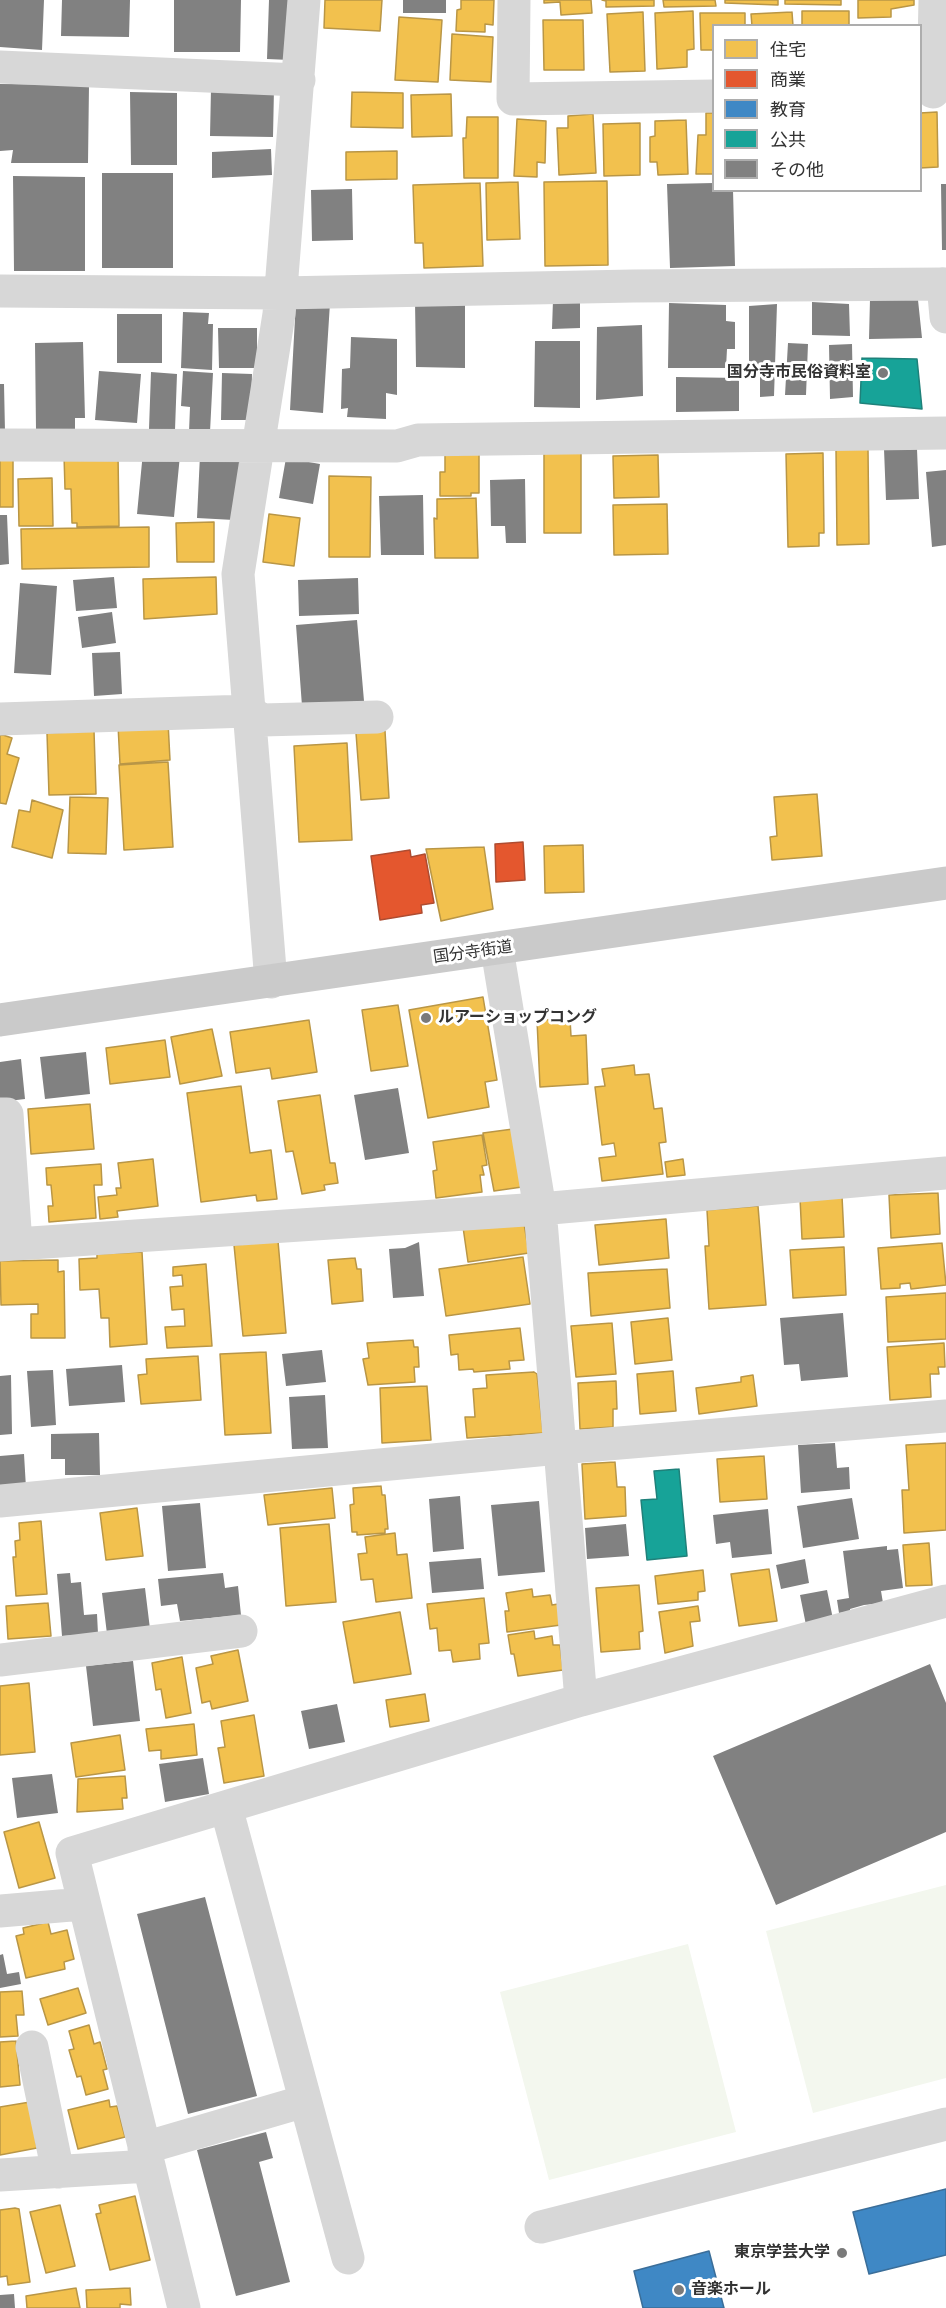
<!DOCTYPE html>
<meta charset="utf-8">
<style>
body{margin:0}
#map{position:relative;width:946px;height:2308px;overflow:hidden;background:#fff;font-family:Jost,"Noto Sans JP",sans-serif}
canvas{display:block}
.legend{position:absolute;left:712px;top:24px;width:210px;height:168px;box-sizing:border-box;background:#fff;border:2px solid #adadad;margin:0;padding:8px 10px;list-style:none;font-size:18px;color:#333}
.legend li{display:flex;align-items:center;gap:12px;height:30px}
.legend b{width:30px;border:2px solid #adadad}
</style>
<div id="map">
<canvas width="946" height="2308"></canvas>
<ul class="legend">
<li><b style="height:16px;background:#f2c14e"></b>住宅</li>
<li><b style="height:16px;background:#e4572e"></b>商業</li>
<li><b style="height:16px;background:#3f88c5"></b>教育</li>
<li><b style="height:16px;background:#17a398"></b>公共</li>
<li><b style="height:16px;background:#818181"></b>その他</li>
</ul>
</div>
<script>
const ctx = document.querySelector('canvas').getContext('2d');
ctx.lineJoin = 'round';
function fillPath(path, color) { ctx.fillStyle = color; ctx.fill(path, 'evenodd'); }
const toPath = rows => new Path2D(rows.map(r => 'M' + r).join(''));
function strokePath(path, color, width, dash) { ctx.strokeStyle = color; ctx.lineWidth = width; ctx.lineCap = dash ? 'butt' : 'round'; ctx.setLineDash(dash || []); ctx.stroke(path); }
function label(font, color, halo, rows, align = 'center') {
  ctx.font = font + ' Jost,"Noto Sans JP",sans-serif'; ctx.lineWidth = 6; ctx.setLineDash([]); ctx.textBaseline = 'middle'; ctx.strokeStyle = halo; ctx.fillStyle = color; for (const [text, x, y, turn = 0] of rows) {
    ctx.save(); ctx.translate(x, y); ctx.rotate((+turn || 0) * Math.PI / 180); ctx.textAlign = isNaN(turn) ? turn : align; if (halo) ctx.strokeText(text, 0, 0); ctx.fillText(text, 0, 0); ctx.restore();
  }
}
fillPath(toPath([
 [946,1885,946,2078,813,2113,766,1931],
 [688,1944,736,2132,549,2180,500,1992]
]), '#f3f7ee');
const homes = toPath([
 [325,0,382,0,380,31,324,28,325,0],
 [461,0,494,0,493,25,485,24,485,32,456,31,457,10,461,9,461,0],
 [544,0,591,0,592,13,561,15,560,2,544,3,544,0],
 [602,0,654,0,654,6,606,7,606,1,602,0],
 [663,0,715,0,716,6,664,7,663,0],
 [725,0,778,0,778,5,725,3,725,0],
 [785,0,841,0,841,5,785,4,785,0],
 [858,0,914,0,914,5,891,9,891,17,858,18,858,0],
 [693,11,694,49,687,50,687,67,657,69,655,13,693,11],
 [802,11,849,11,849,26,802,26,802,11],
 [643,12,645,71,610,72,607,14,643,12],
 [792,12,793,26,752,26,751,14,792,12],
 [700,13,745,13,745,26,714,26,714,50,701,50,700,13],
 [399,17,442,20,438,82,395,80,399,17],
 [543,20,583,20,584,70,544,70,543,20],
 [452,34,493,37,491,82,450,80,452,34],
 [352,92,403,93,403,128,351,127,352,92],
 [451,94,452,136,412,137,411,95,451,94],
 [937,112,938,167,920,168,920,113,937,112],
 [706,113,714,113,714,174,696,174,698,135,706,135,706,113],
 [593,114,596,173,559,175,557,128,568,128,568,116,593,114],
 [467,117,498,117,498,178,464,178,463,138,466,138,467,117],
 [517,119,546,121,545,163,537,162,537,177,514,176,517,119],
 [686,120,688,174,658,175,657,162,650,162,650,137,655,136,655,121,686,120],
 [640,123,640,175,604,176,603,124,640,123],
 [397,151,397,179,346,180,346,152,397,151],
 [607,181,608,265,545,266,544,182,607,181],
 [518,182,520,239,487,240,486,183,518,182],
 [480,183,483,266,424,268,423,243,415,243,413,185,480,183],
 [836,449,868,449,869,544,837,545,836,449],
 [544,453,581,453,581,533,544,533,544,453],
 [823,453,824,533,819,533,819,546,788,547,786,454,823,453],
 [118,454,119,526,77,527,77,523,72,523,71,489,65,489,64,455,118,454],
 [479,454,479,493,471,493,471,496,440,496,440,472,445,472,445,455,479,454],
 [658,455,659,497,614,498,613,456,658,455],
 [0,458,13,459,13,507,0,507,0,458],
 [329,476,371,477,370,557,329,557,329,476],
 [52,478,53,526,19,526,18,479,52,478],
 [476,498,478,558,435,558,434,518,437,519,437,499,476,498],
 [667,504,668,554,614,555,613,505,667,504],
 [269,514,300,518,294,566,263,562,269,514],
 [214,522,214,562,177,562,176,523,214,522],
 [149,527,149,567,22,569,21,529,149,527],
 [216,577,217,614,144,619,143,579,216,577],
 [168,722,170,760,120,764,118,725,168,722],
 [94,731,96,794,49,795,47,733,94,731],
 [385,731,389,798,361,800,356,733,385,731],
 [0,734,12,738,7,754,19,758,6,804,0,803,0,734],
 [347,743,352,840,299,842,294,746,347,743],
 [168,762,173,847,124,850,119,765,168,762],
 [817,794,822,856,772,860,770,837,777,836,774,797,817,794],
 [70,797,108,798,106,854,68,853,70,797],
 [32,800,63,810,52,858,12,847,19,810,30,812,32,800],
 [583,845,584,892,545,893,544,846,583,845],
 [484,847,493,909,441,921,426,849,484,847],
 [483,997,497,1080,485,1082,489,1107,428,1118,409,1010,483,997],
 [398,1005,408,1066,371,1071,362,1010,398,1005],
 [570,1019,571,1036,586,1035,588,1084,540,1087,537,1020,570,1019],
 [309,1020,317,1072,272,1079,270,1068,236,1073,230,1032,309,1020],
 [212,1029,222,1076,180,1084,171,1037,212,1029],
 [165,1040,170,1077,110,1084,106,1048,165,1040],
 [634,1065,635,1075,649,1074,654,1109,662,1108,666,1142,659,1143,663,1174,602,1181,599,1158,616,1156,614,1143,602,1145,595,1087,605,1086,602,1069,634,1065],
 [241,1086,250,1153,271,1150,277,1199,257,1201,256,1195,201,1202,187,1093,241,1086],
 [320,1095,330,1163,335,1163,338,1183,324,1185,325,1190,302,1194,293,1151,286,1152,278,1101,320,1095],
 [90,1104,94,1149,31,1154,28,1109,90,1104],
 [513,1129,522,1187,494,1191,483,1133,513,1129],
 [482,1135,487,1165,482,1166,484,1175,480,1175,482,1192,436,1198,433,1171,437,1170,433,1142,482,1135],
 [153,1159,158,1206,117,1211,118,1217,100,1219,98,1197,117,1195,116,1188,121,1188,118,1163,153,1159],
 [683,1159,685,1175,667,1177,665,1162,683,1159],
 [101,1164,102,1185,94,1185,96,1218,49,1222,48,1206,53,1206,51,1185,47,1185,46,1168,101,1164],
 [938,1193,940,1234,891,1238,889,1195,938,1193],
 [842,1196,844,1237,802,1239,800,1198,842,1196],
 [758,1206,766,1305,709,1309,705,1246,709,1246,707,1210,758,1206],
 [523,1218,529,1253,468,1262,463,1227,523,1218],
 [666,1219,669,1258,599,1265,595,1225,666,1219],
 [278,1241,286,1333,243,1336,234,1245,278,1241],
 [942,1243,946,1285,911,1289,910,1283,900,1284,900,1288,881,1289,878,1248,942,1243],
 [844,1247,846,1295,793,1298,790,1250,844,1247],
 [142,1252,147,1344,110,1347,109,1318,101,1318,99,1289,80,1290,79,1259,97,1258,97,1254,142,1252],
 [523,1257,530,1304,446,1316,439,1269,523,1257],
 [355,1258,357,1269,361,1269,363,1301,332,1304,328,1260,355,1258],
 [58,1260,58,1272,64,1271,65,1338,31,1338,31,1314,38,1314,38,1304,1,1305,0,1261,58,1260],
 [206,1264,212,1346,167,1348,165,1327,185,1326,184,1309,172,1310,170,1287,183,1286,182,1275,173,1276,173,1267,206,1264],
 [667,1269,670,1308,591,1316,588,1273,667,1269],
 [946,1293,946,1339,888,1342,886,1297,946,1293],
 [668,1318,672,1360,635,1364,631,1322,668,1318],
 [612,1323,616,1374,576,1377,571,1326,612,1323],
 [520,1328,524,1360,509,1361,510,1369,474,1372,473,1369,459,1370,458,1354,451,1355,449,1335,520,1328],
 [413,1340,414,1347,418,1347,419,1367,414,1367,415,1382,368,1385,363,1359,369,1358,367,1343,413,1340],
 [944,1343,945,1367,938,1367,939,1374,930,1374,931,1397,890,1400,887,1347,944,1343],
 [266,1352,271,1433,225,1435,220,1354,266,1352],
 [198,1356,201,1400,141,1404,138,1375,147,1374,146,1359,198,1356],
 [673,1371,676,1411,640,1414,637,1374,673,1371],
 [534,1372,537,1374,543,1433,467,1438,465,1417,475,1417,473,1389,487,1388,486,1375,534,1372],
 [753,1375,757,1406,699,1414,696,1388,741,1382,741,1377,753,1375],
 [616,1381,617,1409,613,1409,613,1427,580,1429,578,1383,616,1381],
 [427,1386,431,1440,382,1443,380,1388,427,1386],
 [946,1443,946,1530,904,1533,902,1490,909,1490,906,1445,946,1443],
 [764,1456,767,1499,720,1502,717,1459,764,1456],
 [615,1462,617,1487,625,1487,626,1516,585,1519,582,1464,615,1462],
 [381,1486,382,1495,385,1495,388,1529,385,1529,385,1533,357,1535,357,1532,352,1532,350,1505,354,1504,353,1488,381,1486],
 [332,1488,335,1518,268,1525,264,1495,332,1488],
 [137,1508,143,1556,106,1560,100,1513,137,1508],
 [41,1521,47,1594,16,1596,13,1557,16,1557,15,1541,20,1540,19,1523,41,1521],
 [329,1524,336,1602,286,1606,280,1528,329,1524],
 [395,1533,397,1555,407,1554,412,1598,376,1602,373,1579,361,1580,358,1554,367,1553,365,1537,395,1533],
 [929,1543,932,1585,906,1586,903,1545,929,1543],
 [769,1569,777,1621,739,1626,731,1574,769,1569],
 [703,1570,705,1591,698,1592,698,1600,658,1604,655,1576,703,1570],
 [639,1585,643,1631,639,1632,640,1649,601,1652,596,1588,639,1585],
 [532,1589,533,1597,550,1595,552,1605,558,1604,561,1625,507,1632,505,1611,509,1611,506,1593,532,1589],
 [484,1598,489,1643,479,1644,480,1659,453,1662,451,1650,439,1651,437,1628,430,1629,427,1604,484,1598],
 [48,1603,51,1636,8,1639,6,1606,48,1603],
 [698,1606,700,1621,690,1622,693,1646,665,1653,659,1612,698,1606],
 [400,1612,411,1674,354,1683,343,1622,400,1612],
 [534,1631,535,1639,552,1636,553,1645,560,1645,563,1670,518,1676,514,1654,511,1654,508,1635,534,1631],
 [238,1650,248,1701,212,1709,210,1701,202,1703,196,1668,213,1664,211,1656,238,1650],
 [182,1657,191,1713,166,1718,161,1689,156,1690,152,1663,182,1657],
 [29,1683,35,1752,0,1755,0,1686,29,1683],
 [425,1694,429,1721,390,1727,386,1700,425,1694],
 [254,1715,264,1776,224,1783,218,1748,225,1747,221,1721,254,1715],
 [194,1724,197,1755,161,1759,161,1750,149,1751,146,1729,194,1724],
 [120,1735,125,1770,76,1777,71,1743,120,1735],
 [125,1776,127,1798,122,1798,123,1809,77,1812,78,1779,125,1776],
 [39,1822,55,1878,19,1888,4,1832,39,1822],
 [48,1922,51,1934,67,1930,74,1959,64,1962,65,1969,26,1978,16,1936,24,1934,23,1928,48,1922],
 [78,1988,86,2013,48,2025,40,1999,78,1988],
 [22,1991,24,2015,16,2015,18,2036,0,2037,0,1992,22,1991],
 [89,2025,94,2044,100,2042,107,2069,103,2070,108,2089,86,2095,81,2076,77,2077,69,2050,74,2049,69,2031,89,2025],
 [16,2041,20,2085,0,2087,0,2042,16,2041],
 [109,2100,110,2107,117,2106,125,2137,78,2149,68,2110,109,2100],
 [30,2102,37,2148,0,2155,0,2107,30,2102],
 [135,2196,150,2260,110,2270,96,2214,101,2213,99,2205,135,2196],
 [60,2205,75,2266,46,2273,30,2212,60,2205],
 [15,2208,19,2209,30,2282,8,2285,7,2276,0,2277,0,2210,15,2208],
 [76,2288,80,2308,27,2308,26,2296,76,2288],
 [130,2288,131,2305,120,2304,120,2308,87,2308,86,2290,130,2288]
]);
fillPath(homes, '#f2c14e');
strokePath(homes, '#b99646', 1.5);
const shops = toPath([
 [523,842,525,880,496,882,495,844,523,842],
 [410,850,411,857,425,854,434,903,421,905,422,913,380,920,371,856,410,850]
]);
fillPath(shops, '#e4572e');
strokePath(shops, '#af4c30', 1.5);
const schools = toPath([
 [946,2189,946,2255,869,2274,853,2212,946,2189],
 [709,2251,724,2308,643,2308,634,2271,709,2251]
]);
fillPath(schools, '#3f88c5');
strokePath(schools, '#3b6e99', 1.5);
const public = toPath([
 [862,358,917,359,922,409,860,403,862,358],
 [679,1469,687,1556,647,1560,641,1500,657,1499,654,1471,679,1469]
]);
fillPath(public, '#17a398');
strokePath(public, '#1f817a', 1.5);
fillPath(toPath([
 [0,0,44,0,42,50,0,47],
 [62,0,130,0,129,37,61,36],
 [174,0,241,0,240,52,174,52],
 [269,0,292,0,290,60,267,59],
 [403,0,446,0,446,13,403,13],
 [0,84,89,85,88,163,11,163,13,150,0,151],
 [274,88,273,137,210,136,211,89],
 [130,92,177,93,177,165,131,165],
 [271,149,272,175,212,178,212,152],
 [102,173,173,173,173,268,102,268],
 [13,176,85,177,85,271,14,271],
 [714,183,714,190,733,190,735,266,670,268,667,184],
 [941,184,946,184,946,250,942,250],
 [352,189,353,240,312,241,311,190],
 [580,299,580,328,552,329,553,300],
 [870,299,918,300,922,338,869,339],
 [296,300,330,303,323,413,290,410],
 [415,301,465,303,465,368,416,367],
 [812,302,849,304,850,336,812,335],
 [669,303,726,305,726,321,735,322,735,349,727,349,726,368,668,368],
 [777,304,774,396,760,397,760,371,749,368,749,306],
 [183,312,209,313,208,324,213,324,212,370,181,368],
 [117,314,162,314,162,363,117,363],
 [642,325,643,396,596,400,597,327],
 [218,328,257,328,257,368,219,368],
 [351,337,397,339,397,395,386,393,386,419,347,417,348,408,341,409,342,369,350,368],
 [535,341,580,341,580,408,534,407],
 [83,342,85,418,75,418,75,430,36,430,35,343],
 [788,343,808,344,806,395,785,395],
 [852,344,853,397,830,399,829,345],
 [99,371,141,374,137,423,95,420],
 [183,371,213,373,210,432,189,432,190,407,181,406],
 [151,372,177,374,175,430,149,429],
 [222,373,252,374,251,420,221,420],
 [676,377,739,378,739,411,676,412],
 [0,384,4,384,5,432,0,432],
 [884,449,917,449,919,499,886,500],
 [143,452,180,455,174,517,137,514],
 [200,455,240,457,234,520,197,518],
 [286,458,320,464,313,504,279,498],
 [946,470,946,545,932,547,926,472],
 [525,479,526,543,506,543,505,526,491,526,490,480],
 [423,495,424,555,381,555,379,496],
 [0,515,7,515,9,564,0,565],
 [114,577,117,608,76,611,73,580],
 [358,578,359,614,299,616,298,580],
 [20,583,57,586,51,675,14,673],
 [112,612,116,643,82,648,78,617],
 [357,620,364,701,302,706,296,625],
 [120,652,122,694,94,696,92,653],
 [86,1052,90,1094,45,1099,40,1057],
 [21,1059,25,1099,0,1102,0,1062],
 [398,1088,409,1153,365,1160,354,1095],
 [419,1242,424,1296,393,1298,389,1249,405,1248],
 [843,1313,848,1377,801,1381,799,1364,784,1365,780,1318],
 [322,1350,326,1382,286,1386,282,1354],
 [122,1365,125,1402,69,1406,66,1369],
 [53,1370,56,1425,31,1427,27,1371],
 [11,1375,12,1434,0,1435,0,1376],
 [325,1395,328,1448,292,1449,289,1397],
 [99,1433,100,1475,65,1475,65,1459,51,1459,51,1434],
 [835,1443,837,1468,849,1467,850,1489,801,1493,798,1445],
 [24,1454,26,1488,0,1490,0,1456],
 [460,1496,464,1549,433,1552,429,1499],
 [852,1498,859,1539,803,1548,797,1506],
 [539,1501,545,1572,498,1576,491,1505],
 [200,1503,206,1568,168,1571,162,1506],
 [768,1509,772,1554,732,1558,730,1542,716,1544,713,1515],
 [626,1524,629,1556,587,1559,585,1528],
 [887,1546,887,1550,898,1549,903,1588,881,1591,883,1603,864,1605,850,1609,850,1612,839,1613,837,1600,849,1598,843,1551],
 [481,1558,484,1589,432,1593,429,1562],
 [805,1559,809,1583,781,1589,776,1565],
 [70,1573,71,1583,81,1582,84,1615,97,1614,98,1634,62,1636,57,1574],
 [223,1573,225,1588,238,1586,241,1615,180,1621,177,1604,161,1606,158,1579],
 [145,1588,150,1629,107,1634,102,1593],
 [827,1590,833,1619,806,1625,800,1595],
 [133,1661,140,1721,93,1726,86,1666],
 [930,1664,946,1703,946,1832,776,1905,713,1756],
 [337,1704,345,1742,309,1749,301,1711],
 [203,1758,209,1794,165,1802,159,1764],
 [52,1774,58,1813,17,1818,12,1778],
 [205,1897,257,2096,188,2114,137,1914],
 [3,1954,7,1974,19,1972,21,1984,0,1988,0,1955],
 [266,2132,273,2158,259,2162,290,2282,236,2296,197,2150],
 [14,2294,15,2308,0,2308,0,2295]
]), '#818181');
strokePath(toPath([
 [514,0,513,99,714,96],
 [0,67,299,80],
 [933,92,935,0],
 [943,284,946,317],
 [0,291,281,293,633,286,946,284],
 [0,445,397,446,418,440,946,433],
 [0,719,248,711,262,720,377,717],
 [497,949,540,1209,581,1700],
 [271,982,238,574,279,314,304,0],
 [0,1114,7,1114,16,1244],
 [0,1245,540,1209,946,1173],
 [0,1501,559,1448,946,1416],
 [0,1660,241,1631],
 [226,1807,348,2258],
 [0,1911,83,1904],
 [32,2047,58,2172],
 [144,2148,305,2101],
 [0,2175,149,2166],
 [541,2227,946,2124],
 [184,2308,72,1853,581,1700,946,1601]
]), '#d7d7d7', 33);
strokePath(toPath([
 [0,1020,946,883]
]), '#cacaca', 33);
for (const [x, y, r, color] of [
 [883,373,6,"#7a7a7a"],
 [426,1018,6,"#7a7a7a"],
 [842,2253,6,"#7a7a7a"],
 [679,2290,6,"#7a7a7a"]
]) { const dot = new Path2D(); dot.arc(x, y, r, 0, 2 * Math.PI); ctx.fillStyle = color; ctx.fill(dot); strokePath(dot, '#fff', 2); }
label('bold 16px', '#333', '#fff', [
 ["国分寺市民俗資料室",871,373],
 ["ルアーショップコング",438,1018,"left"],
 ["東京学芸大学",830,2253],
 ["音楽ホール",691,2290,"left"]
], 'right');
label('16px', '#333', '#fff', [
 ["国分寺街道",473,953,-8]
]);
</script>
